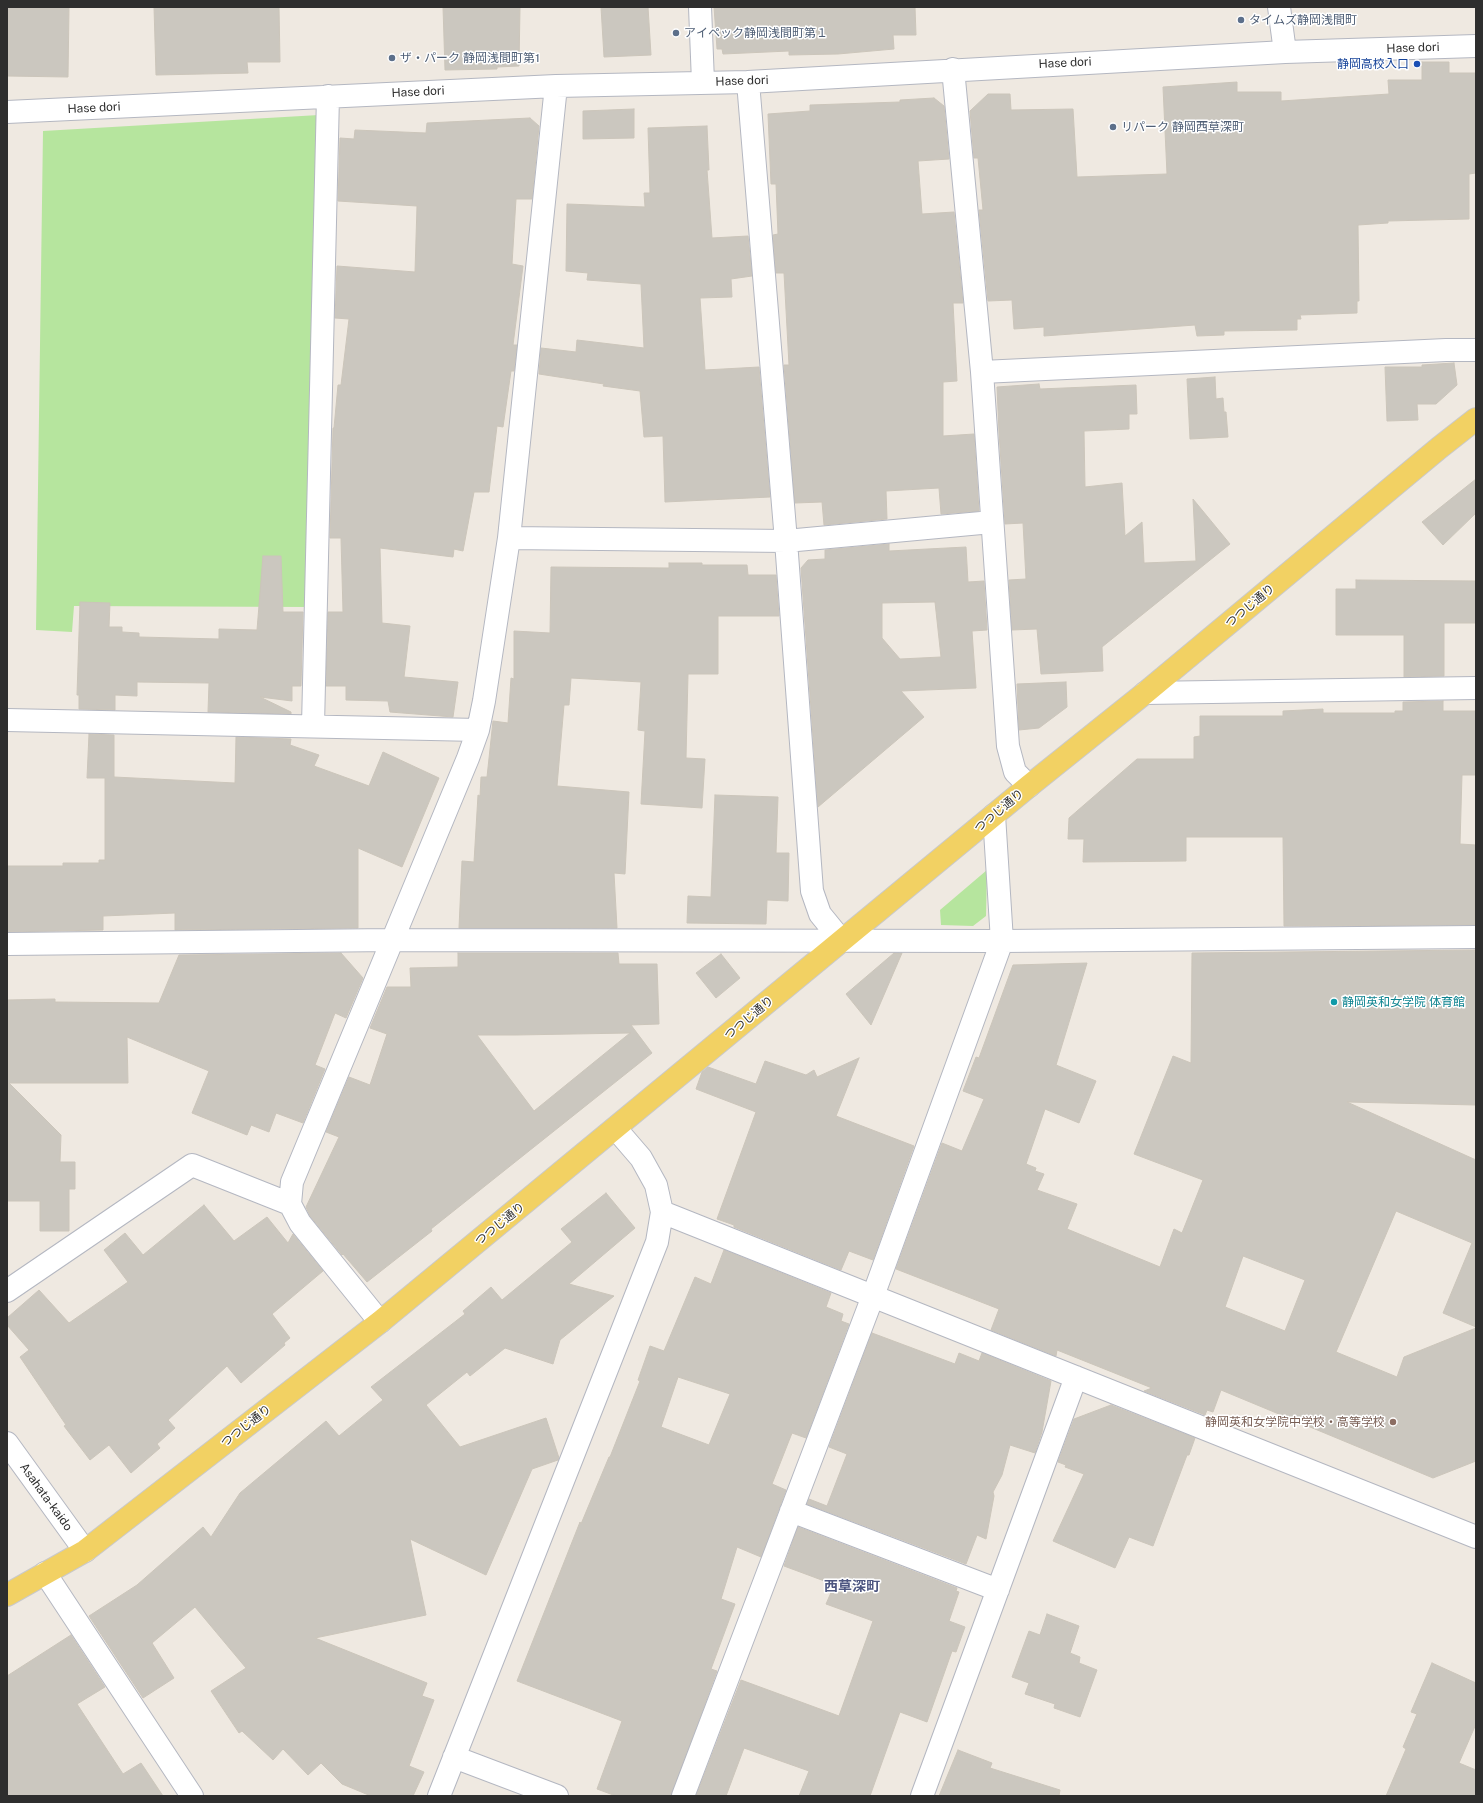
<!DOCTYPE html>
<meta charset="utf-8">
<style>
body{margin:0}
#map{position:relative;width:1483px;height:1803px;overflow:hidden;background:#efe9e1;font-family:"Public Sans",sans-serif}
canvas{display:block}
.frame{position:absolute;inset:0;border:8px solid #2e2e2e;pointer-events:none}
</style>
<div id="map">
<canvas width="1483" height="1803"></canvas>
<div class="frame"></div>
</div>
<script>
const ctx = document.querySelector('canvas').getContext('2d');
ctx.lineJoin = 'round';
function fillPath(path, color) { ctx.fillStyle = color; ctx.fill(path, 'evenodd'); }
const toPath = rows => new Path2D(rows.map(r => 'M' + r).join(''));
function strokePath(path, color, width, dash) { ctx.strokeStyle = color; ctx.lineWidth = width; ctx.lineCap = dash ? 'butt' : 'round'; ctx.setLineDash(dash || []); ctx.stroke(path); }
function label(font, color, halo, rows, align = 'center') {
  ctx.font = font + ' "Public Sans","Noto Sans JP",sans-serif'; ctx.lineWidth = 3; ctx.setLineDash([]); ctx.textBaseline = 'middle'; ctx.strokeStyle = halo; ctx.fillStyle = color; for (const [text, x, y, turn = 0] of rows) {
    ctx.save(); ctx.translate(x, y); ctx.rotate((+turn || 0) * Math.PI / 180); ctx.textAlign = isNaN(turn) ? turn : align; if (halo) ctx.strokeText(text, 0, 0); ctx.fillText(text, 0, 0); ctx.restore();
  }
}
fillPath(toPath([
 [319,115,307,607,74,606,72,632,36,630,43,131],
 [987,870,986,916,973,926,941,925,940,910]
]), '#b6e59e');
const building = toPath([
 [7,7,69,7,68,77,7,76,7,7],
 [154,7,279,7,280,62,247,62,248,73,156,75,154,7],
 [443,7,520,7,519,66,497,67,497,69,445,70,443,7],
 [601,7,648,7,651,55,604,57,601,7],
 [714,7,915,7,916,35,893,35,894,49,838,54,789,55,789,51,723,54,722,49,717,49,714,7],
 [1422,62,1449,62,1449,73,1476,73,1476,173,1469,174,1469,219,1388,221,1388,223,1358,225,1359,301,1357,301,1357,313,1300,315,1301,319,1297,319,1297,330,1224,331,1224,335,1197,336,1195,325,1044,336,1044,327,1014,329,1012,300,988,301,979,210,983,210,978,158,974,158,970,111,988,94,1010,94,1011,110,1073,109,1077,177,1167,174,1163,87,1237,82,1237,92,1281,92,1281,101,1389,94,1388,80,1422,80,1422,62],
 [934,98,944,106,949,159,918,161,922,214,954,212,963,303,953,303,957,381,943,382,943,436,974,434,979,511,941,514,939,488,886,491,887,519,824,525,822,502,795,503,784,365,789,365,784,273,776,273,773,235,778,234,776,184,771,184,768,114,810,111,810,105,900,102,900,100,934,98],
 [634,109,634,138,583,139,583,111,634,109],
 [530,118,539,126,532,199,516,199,512,264,523,266,513,345,517,345,514,371,511,371,503,427,497,426,489,492,474,492,463,551,454,549,453,557,380,548,382,623,410,626,404,677,458,682,453,717,390,712,388,701,346,700,346,686,326,686,328,612,343,612,341,538,330,538,333,428,334,428,338,385,341,385,349,319,335,318,337,266,415,272,417,206,338,201,340,138,354,139,355,130,426,133,427,123,530,118],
 [707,126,709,170,707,170,712,238,748,236,752,276,731,279,732,297,700,298,705,370,759,367,770,497,665,502,663,436,644,437,640,391,603,386,604,384,539,374,541,348,576,352,577,340,644,348,641,284,587,280,588,273,566,271,567,204,645,207,644,193,650,193,648,128,707,126],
 [1454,363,1457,385,1436,404,1417,404,1418,420,1387,421,1385,367,1422,367,1422,365,1454,363],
 [1215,377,1216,399,1223,398,1224,412,1226,412,1228,437,1190,439,1187,379,1215,377],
 [1039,384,1040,389,1136,385,1137,414,1129,414,1129,429,1084,431,1085,487,1122,483,1125,536,1142,522,1144,563,1196,561,1193,499,1230,544,1102,647,1103,671,1041,674,1037,629,1012,630,1009,580,1026,579,1023,523,1005,524,999,432,997,387,1039,384],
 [1476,479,1476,513,1443,545,1422,522,1476,479],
 [889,544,889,551,966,547,968,582,984,581,987,630,972,631,976,688,901,691,924,717,818,807,801,568,808,560,825,559,825,550,889,544],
 [935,602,941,657,900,659,882,638,882,603,935,602],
 [263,556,281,556,283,612,303,612,301,686,292,686,292,701,260,697,291,712,291,714,208,712,209,683,137,682,137,696,115,695,115,710,79,709,79,695,77,695,80,602,110,603,109,627,122,627,122,632,139,633,139,637,219,639,219,629,257,630,263,556],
 [669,563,702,563,702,565,747,565,748,575,776,575,779,616,718,616,718,674,688,674,686,758,705,759,702,808,641,804,645,731,638,730,641,682,571,678,569,705,564,705,557,786,629,792,625,874,614,873,617,928,459,928,462,861,474,862,478,795,480,796,481,777,487,777,493,721,508,723,511,678,514,679,514,631,550,633,551,567,669,568,669,563],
 [1356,580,1476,581,1476,623,1444,623,1444,676,1404,677,1404,635,1336,635,1336,589,1356,589,1356,580],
 [1066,682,1067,707,1039,728,1019,730,1017,684,1066,682],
 [1443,701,1443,711,1476,711,1476,775,1462,775,1460,844,1476,845,1475,925,1284,926,1283,837,1186,837,1186,861,1083,862,1084,839,1068,839,1069,818,1137,759,1194,759,1194,737,1200,736,1200,716,1283,716,1283,711,1323,709,1323,713,1395,713,1395,711,1403,711,1403,702,1443,701],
 [89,734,114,735,114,777,235,783,236,737,291,739,290,745,319,755,314,766,369,786,383,752,439,778,402,867,358,848,358,928,175,930,175,913,103,916,103,930,7,932,7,866,63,866,63,863,99,863,99,860,105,860,105,778,87,778,89,734],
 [715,795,778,797,776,853,789,853,788,901,767,900,766,924,687,923,688,896,711,897,715,795],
 [1475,950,1474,952,1476,952,1476,1105,1347,1102,1476,1160,1476,1327,1443,1313,1472,1243,1396,1211,1336,1352,1397,1377,1404,1357,1476,1328,1476,1461,1433,1478,1221,1390,1213,1412,1207,1410,1205,1415,1144,1391,1152,1388,1057,1350,1056,1356,991,1330,999,1309,896,1269,942,1143,962,1151,984,1099,963,1091,976,1057,979,1058,1013,965,1087,963,1056,1065,1096,1081,1079,1123,1045,1109,1026,1164,1036,1168,1035,1171,1044,1174,1037,1190,1077,1204,1067,1229,1160,1267,1174,1229,1182,1233,1203,1180,1134,1154,1173,1056,1191,1063,1192,953,1475,950],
 [1243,1256,1305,1280,1285,1331,1225,1307,1243,1256],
 [341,953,363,978,346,1018,335,1013,315,1065,325,1069,303,1123,276,1113,269,1132,251,1125,247,1135,192,1113,209,1071,127,1037,128,1083,9,1083,61,1135,60,1162,75,1162,75,1189,69,1189,69,1231,40,1231,40,1201,7,1201,7,1000,55,999,55,1002,159,1003,179,955,341,953],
 [458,953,618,953,619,964,657,964,659,1024,631,1025,652,1053,431,1229,432,1231,367,1282,343,1254,342,1255,310,1216,306,1207,339,1137,326,1132,349,1077,370,1085,387,1034,370,1028,387,987,411,987,410,968,458,967,458,953],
 [630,1033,534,1111,477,1035,516,1035,630,1033],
 [894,953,902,953,871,1025,846,994,894,953],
 [721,954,740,978,716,998,696,973,721,954],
 [859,1058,836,1116,914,1146,873,1260,849,1251,841,1270,734,1227,734,1225,717,1219,756,1112,696,1089,702,1072,708,1067,756,1084,765,1061,806,1075,814,1070,817,1077,859,1058],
 [606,1193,635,1228,569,1284,614,1296,560,1340,553,1364,505,1348,470,1376,467,1372,426,1405,460,1447,546,1418,559,1458,558,1460,532,1469,486,1575,410,1539,426,1615,315,1638,427,1683,422,1696,434,1700,409,1766,424,1772,413,1796,371,1796,342,1784,321,1763,308,1775,283,1749,273,1760,242,1731,239,1733,211,1691,246,1668,195,1607,152,1643,174,1678,143,1698,89,1616,137,1585,203,1527,211,1537,240,1493,326,1421,339,1436,383,1400,371,1387,465,1314,463,1311,491,1287,502,1300,572,1242,561,1229,606,1193],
 [204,1205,234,1241,267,1217,288,1243,293,1234,323,1271,272,1314,290,1338,284,1343,285,1345,241,1383,227,1366,168,1420,175,1428,157,1444,160,1448,131,1473,109,1445,90,1460,64,1426,66,1425,20,1357,29,1350,7,1325,7,1318,39,1290,69,1323,128,1282,104,1250,125,1233,143,1255,204,1205],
 [724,1250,831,1293,826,1307,843,1314,841,1321,849,1324,806,1438,792,1433,772,1484,786,1490,761,1557,737,1547,721,1599,735,1604,711,1669,717,1671,671,1796,616,1796,597,1789,622,1721,517,1681,580,1522,581,1524,609,1457,610,1457,640,1381,638,1380,650,1346,664,1351,695,1277,711,1284,724,1250],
 [678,1377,730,1394,709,1445,661,1427,678,1377],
 [872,1333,955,1364,959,1353,979,1361,982,1353,1051,1381,1042,1432,1035,1453,1010,1445,1002,1475,993,1492,994,1496,986,1539,977,1535,966,1564,807,1504,809,1499,827,1506,847,1454,829,1447,872,1333],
 [1111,1405,1195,1438,1189,1455,1187,1455,1153,1546,1129,1537,1115,1568,1053,1541,1084,1474,1065,1467,1066,1465,1058,1462,1074,1419,1111,1405],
 [798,1527,957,1588,956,1591,959,1592,949,1621,965,1627,956,1652,952,1651,927,1722,900,1712,870,1796,799,1796,809,1771,744,1748,726,1796,696,1796,741,1680,839,1716,873,1621,826,1604,833,1588,825,1585,827,1582,784,1566,798,1527],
 [1047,1614,1079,1626,1070,1653,1080,1657,1079,1663,1097,1670,1080,1717,1054,1708,1055,1704,1025,1694,1029,1683,1012,1677,1029,1631,1040,1635,1047,1614],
 [71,1635,105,1687,77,1704,123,1774,141,1763,163,1796,7,1796,7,1676,71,1635],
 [1432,1663,1476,1683,1476,1724,1459,1763,1476,1770,1476,1796,1386,1796,1406,1749,1403,1747,1417,1714,1411,1712,1432,1663],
 [958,1750,992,1763,990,1768,1060,1790,1059,1796,939,1796,958,1750]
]);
fillPath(building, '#cbc7bf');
strokePath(building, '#cbc5ba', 1);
const minor = toPath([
 [700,7,703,82],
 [1279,7,1285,52],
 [953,69,982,372,1008,746,1015,772,1029,786],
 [748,82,786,541,812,891,820,914,842,941],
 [7,112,556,86,748,82,1285,52,1476,46],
 [982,372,1446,350,1476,350],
 [509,538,786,541,992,522],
 [1145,693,1476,688],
 [7,720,478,730],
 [313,725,328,96],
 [7,944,392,940,1002,941,1476,937],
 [662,1212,1476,1537],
 [7,1291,192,1165,290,1204],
 [380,1322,300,1223,290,1204,292,1182,468,758,478,730,484,701,509,538,556,86],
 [7,1443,85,1551],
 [791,1511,998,1590],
 [45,1573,192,1796],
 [454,1757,557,1796],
 [439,1796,657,1242,662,1212,656,1185,641,1158,616,1129],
 [683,1796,873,1296,1002,941,994,815],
 [922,1796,1076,1377]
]);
const major = toPath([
 [7,1595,85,1551,380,1322,1029,786,1145,693,1439,448,1476,419]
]);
strokePath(minor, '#b4b7c1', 24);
strokePath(major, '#c9c9c9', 24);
strokePath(minor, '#fff', 22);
strokePath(major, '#f2d163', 22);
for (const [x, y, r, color] of [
 [1241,20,4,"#5c6f8a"],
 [676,33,4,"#5c6f8a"],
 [392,58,4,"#5c6f8a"],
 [1417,64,4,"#1a4fb4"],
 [1113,127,4,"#5c6f8a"],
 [1334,1002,4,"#0f9aa8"],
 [1393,1422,4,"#8d6e63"]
]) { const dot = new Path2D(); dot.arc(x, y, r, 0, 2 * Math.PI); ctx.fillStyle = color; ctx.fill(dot); strokePath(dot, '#fff', 1.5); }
label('12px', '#4e5e75', '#fff', [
 ["タイムズ静岡浅間町",1249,20],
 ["アイペック静岡浅間町第１",684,33],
 ["ザ・パーク 静岡浅間町第1",400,58],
 ["リパーク 静岡西草深町",1121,127]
], 'left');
label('12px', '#2e2e2e', '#fff', [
 ["Hase dori",1413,48,-2],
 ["Hase dori",1065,63,-3],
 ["Hase dori",742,81,-2],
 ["Hase dori",418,92,-3],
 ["Hase dori",94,108,-3],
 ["つつじ通り",1250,606,-40],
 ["つつじ通り",999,811,-40],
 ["つつじ通り",749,1018,-40],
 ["つつじ通り",500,1224,-39],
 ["つつじ通り",246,1426,-38],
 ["Asahata-kaido",46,1497,54]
]);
label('12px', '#164399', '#fff', [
 ["静岡高校入口",1409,64]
], 'right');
label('12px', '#0d838f', '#fff', [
 ["静岡英和女学院 体育館",1342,1002]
], 'left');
label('12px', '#785e54', '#fff', [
 ["静岡英和女学院中学校・高等学校",1385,1422]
], 'right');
label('bold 14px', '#4d5680', '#fff', [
 ["西草深町",852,1587]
]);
</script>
